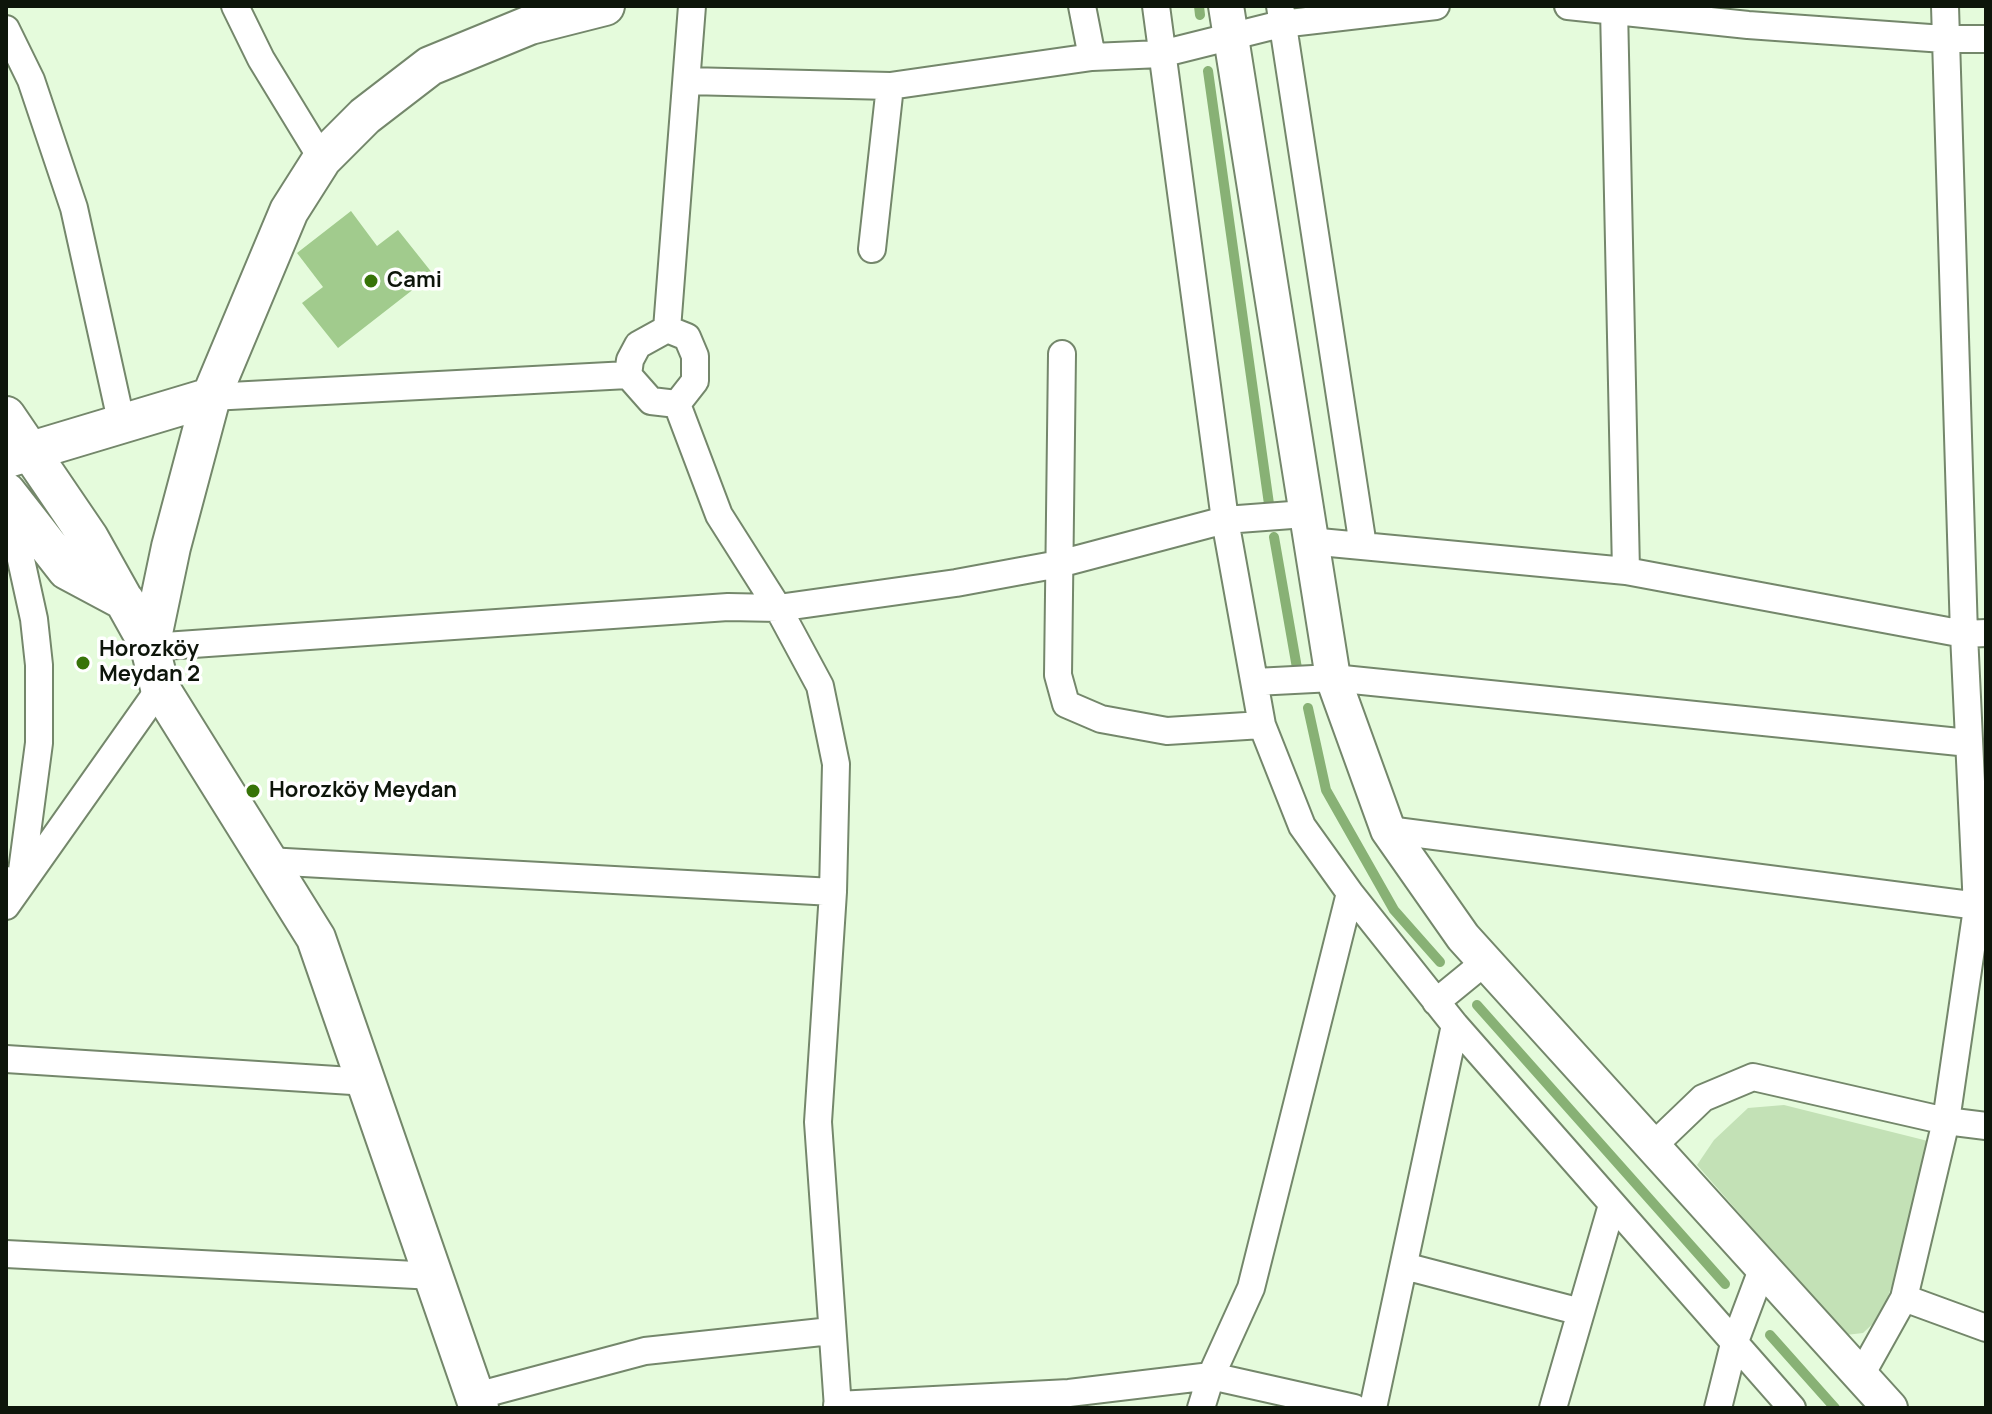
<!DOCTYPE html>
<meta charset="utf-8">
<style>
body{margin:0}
#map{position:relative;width:1992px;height:1414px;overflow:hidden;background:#e5fbdc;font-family:Manrope,sans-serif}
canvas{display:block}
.frame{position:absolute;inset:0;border:8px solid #0d150a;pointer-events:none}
</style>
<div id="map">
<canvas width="1992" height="1414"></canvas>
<div class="frame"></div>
</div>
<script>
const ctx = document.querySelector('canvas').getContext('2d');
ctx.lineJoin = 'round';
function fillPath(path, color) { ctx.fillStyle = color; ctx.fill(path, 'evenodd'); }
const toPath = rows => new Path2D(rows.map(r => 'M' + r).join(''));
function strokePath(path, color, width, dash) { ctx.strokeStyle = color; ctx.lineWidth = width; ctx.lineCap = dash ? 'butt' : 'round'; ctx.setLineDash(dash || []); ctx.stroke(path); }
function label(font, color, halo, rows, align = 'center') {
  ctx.font = font + ' Manrope,sans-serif'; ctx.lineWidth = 7; ctx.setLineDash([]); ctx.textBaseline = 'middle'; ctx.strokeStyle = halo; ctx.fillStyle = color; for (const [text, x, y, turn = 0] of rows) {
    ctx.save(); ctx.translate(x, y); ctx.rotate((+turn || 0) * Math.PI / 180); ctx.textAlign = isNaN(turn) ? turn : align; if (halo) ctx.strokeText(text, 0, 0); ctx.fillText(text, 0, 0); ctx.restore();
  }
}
fillPath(toPath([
 [1784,1105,1928,1141,1897,1271,1881,1316,1863,1333,1846,1335,1697,1165,1714,1140,1748,1108]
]), '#c3e1b6');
strokePath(toPath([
 [1199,6,1200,15],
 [1208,71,1269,504],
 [1274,537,1297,668],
 [1308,708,1326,790,1394,910,1440,962],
 [1477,1005,1725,1284],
 [1770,1335,1835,1408]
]), '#88b175', 10);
fillPath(toPath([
 [351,211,377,246,398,230,433,274,338,348,302,303,323,287,297,253]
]), '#a1cb8d');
const minor = toPath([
 [235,6,261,59,322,159],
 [1082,6,1092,57],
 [1156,6,1225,520,1262,725,1302,826,1350,893,1455,1025,1792,1408],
 [1280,6,1363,546],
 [1568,6,1748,25,1944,39,1986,39],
 [1614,8,1626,571],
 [6,29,31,80,74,208,122,425],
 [687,81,890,86,1092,57,1161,54,1281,24,1436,6],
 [872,249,890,86],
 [667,329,692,6],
 [667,329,687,337,695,356,695,381,677,404,651,401,628,375,630,360,638,345,667,329],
 [1062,354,1058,675,1066,704,1101,719,1167,731,1262,725],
 [211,397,628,375],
 [677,404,719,515,778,608,820,686,836,764,833,892,818,1122,838,1408],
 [1309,541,1626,571,1964,634,1986,633],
 [150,647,728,607,778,608,956,583,1059,564,1225,520,1305,514],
 [1255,682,1333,678,1969,743],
 [1388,830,1986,907],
 [267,861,833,892],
 [6,880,20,886,39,743,39,665,34,619,9,505],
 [6,906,160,688],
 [1436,1002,1485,962],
 [6,1059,368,1082],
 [1653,1146,1703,1098,1753,1077,1946,1121,1986,1126],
 [6,1254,435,1276],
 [1404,1266,1581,1312],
 [1904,1298,1986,1328],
 [1861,1375,1904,1298,1946,1121,1977,908,1964,634,1945,6],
 [476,1396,645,1351,831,1331],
 [837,1405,1069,1393,1211,1376,1354,1408],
 [1201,1408,1211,1376,1251,1288,1350,893],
 [1373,1408,1455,1025],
 [1553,1408,1612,1205],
 [1718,1408,1734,1344,1763,1267]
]);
const tertiary = toPath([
 [1226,6,1333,678,1388,830,1463,937,1890,1408]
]);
const secondary = toPath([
 [6,416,89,538,150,647,160,688,316,938,479,1408],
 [11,457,211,397],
 [6,492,67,570,125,601],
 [150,647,171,547,211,397,289,211,322,159,365,116,430,66,530,25,605,6]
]);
strokePath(minor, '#74876b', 30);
strokePath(tertiary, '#74876b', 38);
strokePath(secondary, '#74876b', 42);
strokePath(minor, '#fff', 26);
strokePath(tertiary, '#fff', 34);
strokePath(secondary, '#fff', 38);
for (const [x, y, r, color] of [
 [371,281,8,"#377308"],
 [83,663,8,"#377308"],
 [253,791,8,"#377308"]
]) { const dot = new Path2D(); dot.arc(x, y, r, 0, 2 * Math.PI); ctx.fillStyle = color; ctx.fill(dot); strokePath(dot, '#fff', 3); }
label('bold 22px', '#0d150a', '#fff', [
 ["Cami",387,281],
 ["Horozköy",99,650],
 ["Meydan 2",99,675],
 ["Horozköy Meydan",269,791]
], 'left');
</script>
